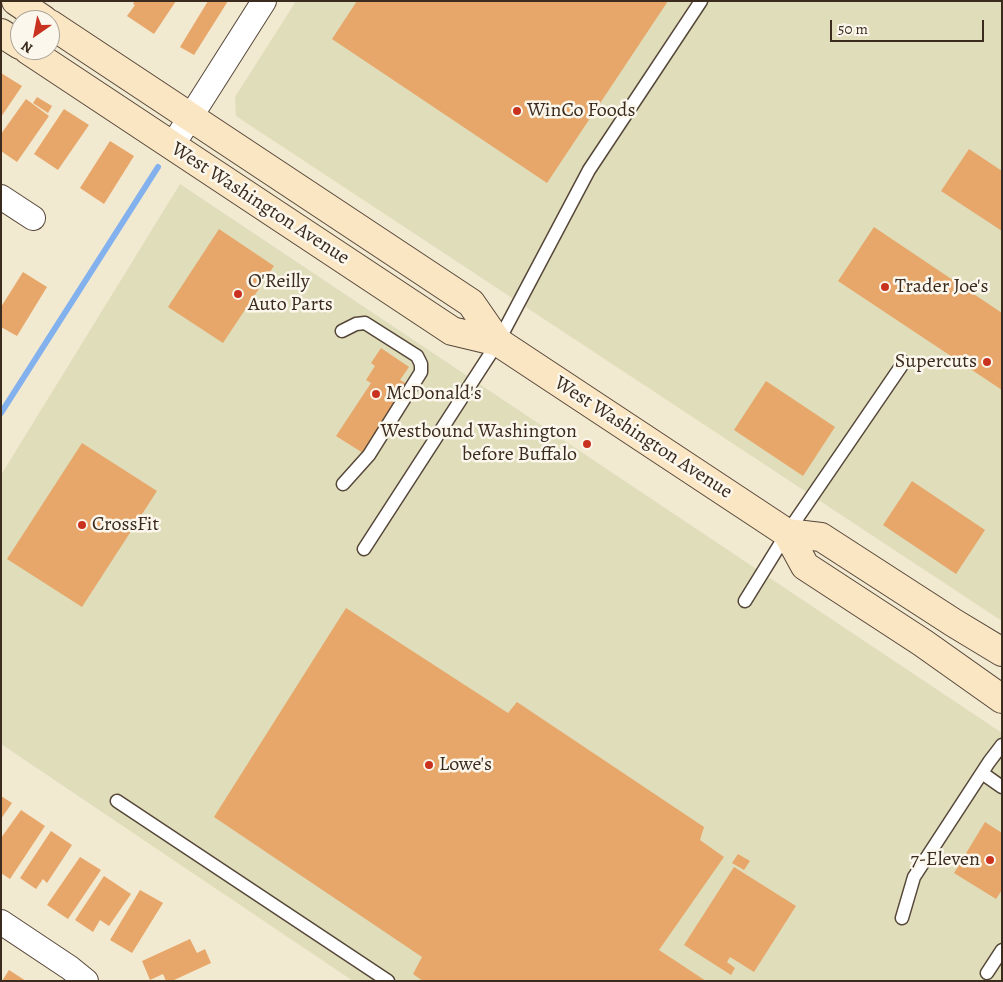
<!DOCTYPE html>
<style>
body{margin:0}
#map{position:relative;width:1003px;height:982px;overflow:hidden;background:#f2e9d1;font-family:Alegreya,serif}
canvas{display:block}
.frame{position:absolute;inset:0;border:2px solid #3b2a1e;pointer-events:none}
.north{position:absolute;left:10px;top:10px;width:50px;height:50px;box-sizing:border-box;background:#fbf7ec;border:1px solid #aea59a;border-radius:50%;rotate:213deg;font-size:14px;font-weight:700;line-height:20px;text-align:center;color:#3b2a1e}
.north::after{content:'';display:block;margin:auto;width:18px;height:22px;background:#c8321e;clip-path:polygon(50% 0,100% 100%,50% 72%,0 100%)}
.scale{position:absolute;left:830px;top:20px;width:154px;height:22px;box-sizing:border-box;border:2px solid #3b2a1e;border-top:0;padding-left:6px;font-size:15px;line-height:18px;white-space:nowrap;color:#3b2a1e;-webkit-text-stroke:4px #fbf7ec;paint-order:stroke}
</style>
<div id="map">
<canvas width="1003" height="982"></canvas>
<div class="frame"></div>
<div class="north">N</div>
<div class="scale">50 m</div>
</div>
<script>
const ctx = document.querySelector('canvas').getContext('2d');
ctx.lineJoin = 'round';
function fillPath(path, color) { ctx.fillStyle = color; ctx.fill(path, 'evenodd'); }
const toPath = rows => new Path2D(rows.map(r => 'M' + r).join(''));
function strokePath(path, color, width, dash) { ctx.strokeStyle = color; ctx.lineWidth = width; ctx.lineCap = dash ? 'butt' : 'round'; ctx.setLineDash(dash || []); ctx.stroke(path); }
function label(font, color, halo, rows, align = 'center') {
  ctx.font = font + ' Alegreya,serif'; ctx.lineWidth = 5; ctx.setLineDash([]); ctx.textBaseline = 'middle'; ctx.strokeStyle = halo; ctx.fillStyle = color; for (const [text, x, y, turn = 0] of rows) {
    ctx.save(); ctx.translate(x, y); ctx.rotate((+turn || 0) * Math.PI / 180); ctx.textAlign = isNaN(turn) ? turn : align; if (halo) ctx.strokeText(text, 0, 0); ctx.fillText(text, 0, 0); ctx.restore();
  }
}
fillPath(toPath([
 [296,1,1002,1,1002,621,236,116,235,97],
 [180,184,1002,733,1002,981,353,981,1,744,1,475]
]), '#e0ddbb');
strokePath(toPath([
 [1,413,158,167]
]), '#82b1ed', 6);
fillPath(toPath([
 [135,1,176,1,154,34,127,16,135,5,133,4],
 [208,1,228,1,194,55,180,47],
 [357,1,668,1,547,183,332,39],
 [1,73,22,86,1,117],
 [37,97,52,106,48,113,33,103],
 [26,99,49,116,17,162,1,151,1,134],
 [64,109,89,125,58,170,34,154],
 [110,141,134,156,104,204,80,188],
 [969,149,1002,171,1002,231,941,191],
 [874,227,1002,313,1002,390,838,281],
 [219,229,274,266,223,343,168,307],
 [23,272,47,287,17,336,1,327,1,307],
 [381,348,409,367,400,380,409,385,363,453,336,436,371,383,366,380,375,366,371,363],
 [766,381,835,427,803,476,734,430],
 [82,443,157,491,82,607,7,559],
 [912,481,985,530,956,574,883,525],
 [346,608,508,713,517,702,704,827,700,840,724,857,659,950,706,981,423,981,413,974,422,957,214,817],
 [1,796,12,803,1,819],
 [21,810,45,826,10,879,1,873,1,838],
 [985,822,1002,833,1002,890,996,899,954,873],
 [51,831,72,845,47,883,43,879,36,889,20,878],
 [738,854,750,861,744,870,732,863],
 [80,857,101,870,68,919,47,905],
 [734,867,796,906,754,972,730,957,727,962,735,968,731,975,684,945],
 [104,876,131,894,109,926,100,920,93,932,75,920],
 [140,890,163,903,132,953,110,940],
 [190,939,197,953,205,949,211,963,172,981,166,981,163,974,150,980,142,961],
 [9,970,26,981,2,981]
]), '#e7a76a');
const service = toPath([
 [342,331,356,324,365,323,417,356,421,364,421,372,369,455,343,484],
 [364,549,498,342,589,170,701,1],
 [745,601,787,533,904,362],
 [982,773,1002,787],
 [117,801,388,981],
 [902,918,914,877,989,762,1002,745],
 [987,973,1002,950]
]);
const minor = toPath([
 [172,146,264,1],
 [1,197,33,218],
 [1,922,70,968,86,981]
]);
const secondary = toPath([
 [16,1,44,20],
 [50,24,471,303,498,342],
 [1,33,20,45],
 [28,50,452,331,498,342,787,533,821,537,954,623,1002,652],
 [787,533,805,566,923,643,1002,699]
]);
strokePath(service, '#564739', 15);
strokePath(minor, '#564739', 26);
strokePath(secondary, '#564739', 30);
strokePath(service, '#fff', 12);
strokePath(minor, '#fff', 24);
strokePath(secondary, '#fbe6c4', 28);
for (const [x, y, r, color] of [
 [517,111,5,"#c8321e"],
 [885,287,5,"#c8321e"],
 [238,294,5,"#c8321e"],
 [987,362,5,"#c8321e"],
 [376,394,5,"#c8321e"],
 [587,444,5,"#c8321e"],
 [82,525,5,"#c8321e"],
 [429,765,5,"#c8321e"],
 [990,860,5,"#c8321e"]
]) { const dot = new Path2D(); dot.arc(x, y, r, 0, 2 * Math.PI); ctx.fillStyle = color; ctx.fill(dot); strokePath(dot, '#fbf7ec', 2); }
label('20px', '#3b2a1e', '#fbf7ec', [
 ["WinCo Foods",527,111],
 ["O'Reilly",248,282],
 ["Auto Parts",248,305],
 ["Trader Joe's",895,287],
 ["Supercuts",977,362,"right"],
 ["McDonald's",386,394],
 ["Westbound Washington",577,432,"right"],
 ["before Buffalo",577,455,"right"],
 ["CrossFit",92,525],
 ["Lowe's",439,765],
 ["7-Eleven",980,860,"right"]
], 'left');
label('20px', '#3b2a1e', '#fbf7ec', [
 ["West Washington Avenue",260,204,33],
 ["West Washington Avenue",643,438,33]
]);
</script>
